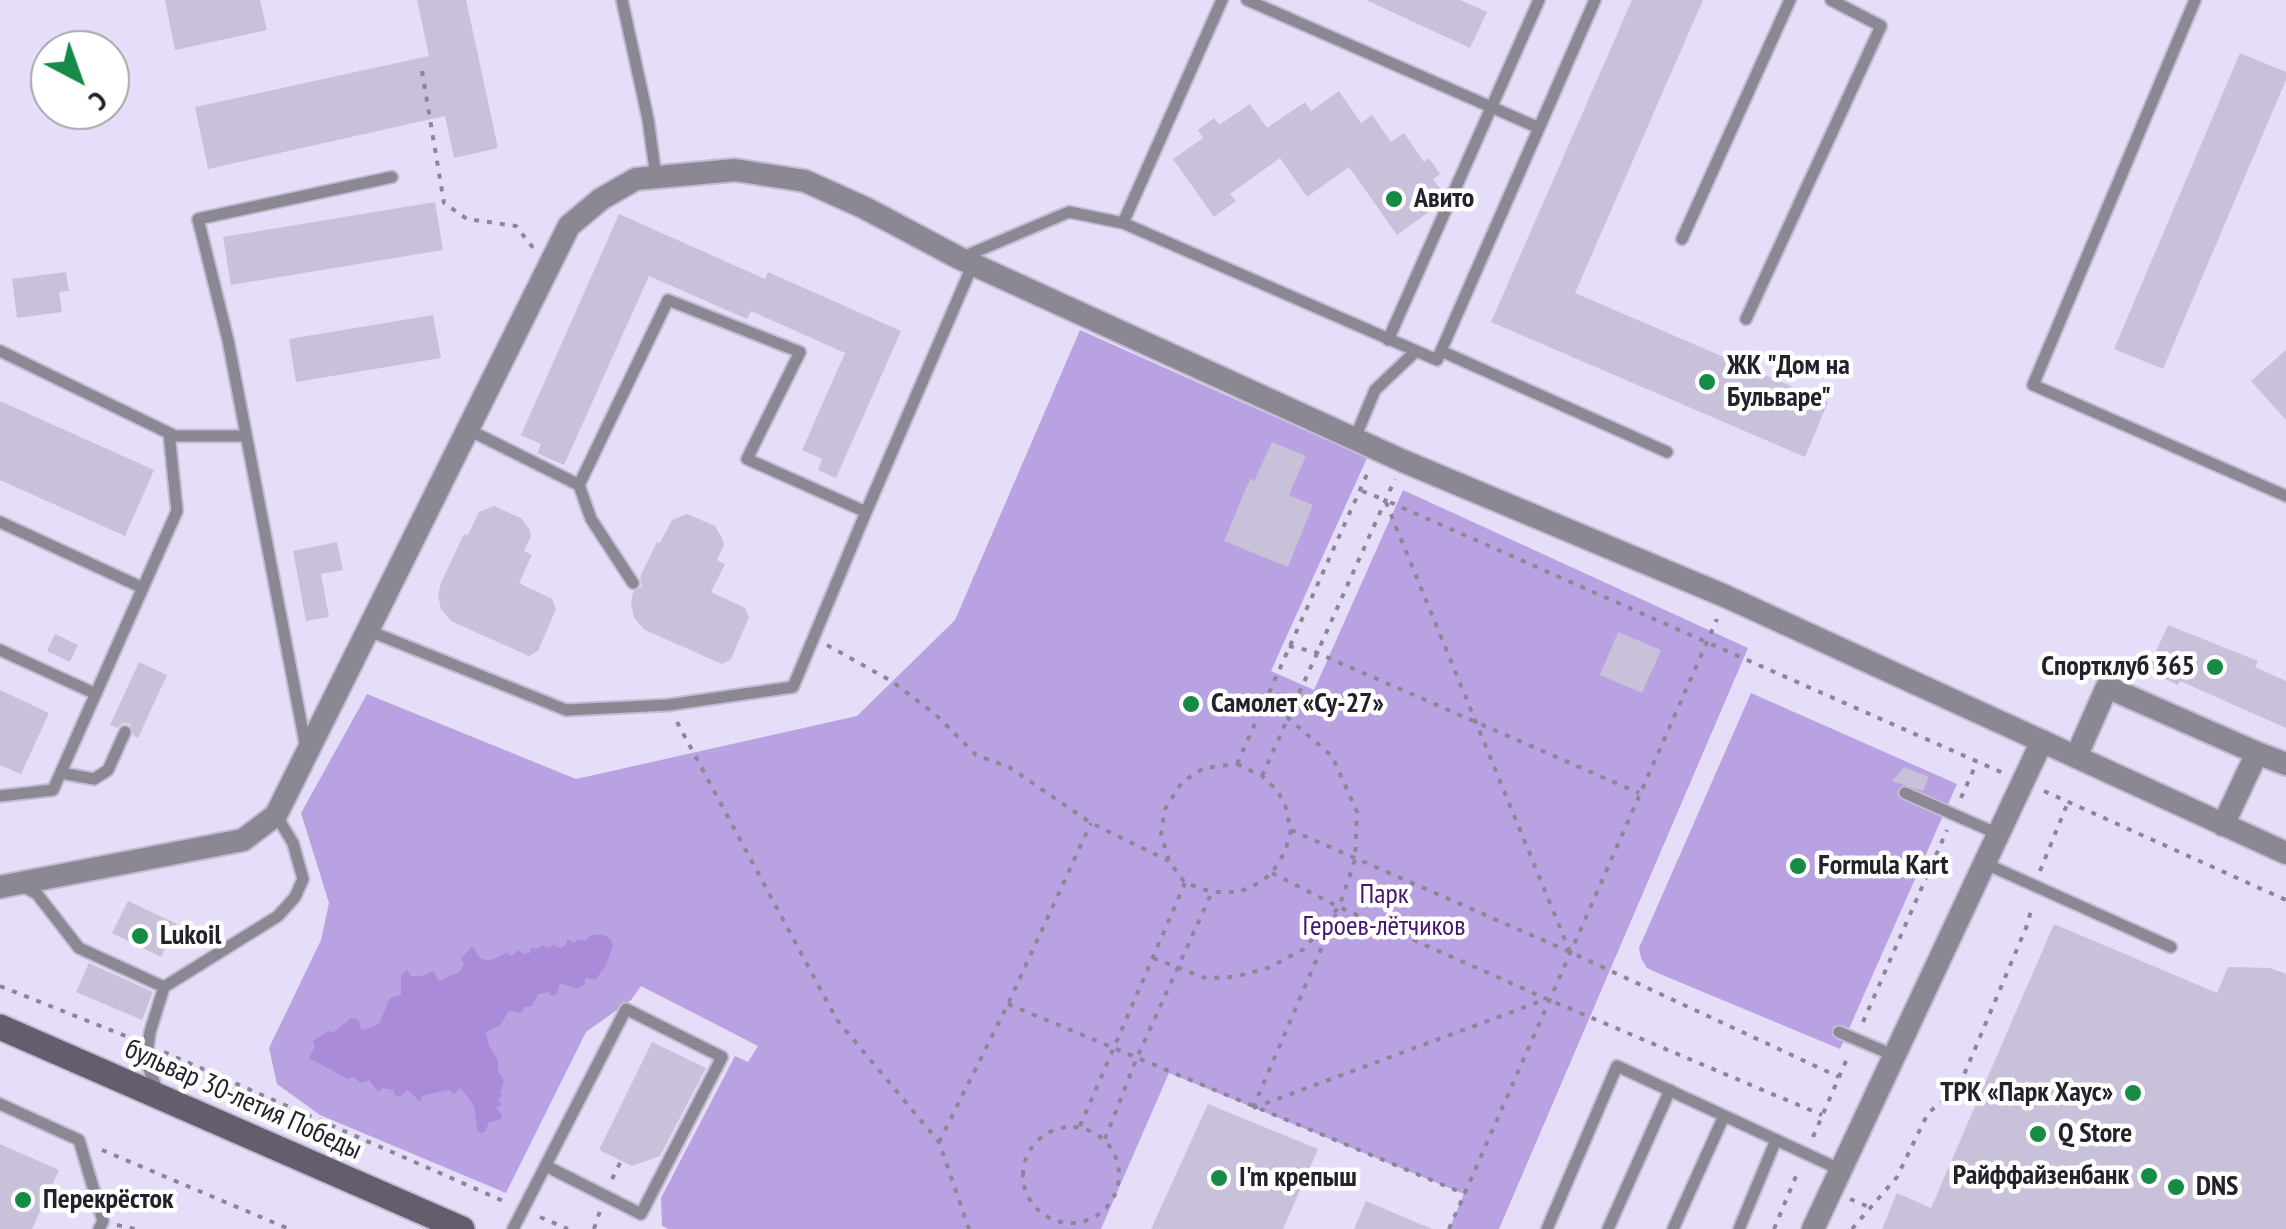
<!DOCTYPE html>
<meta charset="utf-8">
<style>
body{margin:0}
#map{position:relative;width:2286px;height:1229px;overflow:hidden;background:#e6ddf8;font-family:"PT Sans Narrow",sans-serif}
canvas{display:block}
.north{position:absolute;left:30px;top:30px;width:100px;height:100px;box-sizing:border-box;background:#fff;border:2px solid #a7a6aa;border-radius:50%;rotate:139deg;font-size:28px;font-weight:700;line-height:40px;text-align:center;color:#24212a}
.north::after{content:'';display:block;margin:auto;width:35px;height:45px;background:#158b45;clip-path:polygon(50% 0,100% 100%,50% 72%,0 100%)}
</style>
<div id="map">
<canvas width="2286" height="1229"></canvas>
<div class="north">С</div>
</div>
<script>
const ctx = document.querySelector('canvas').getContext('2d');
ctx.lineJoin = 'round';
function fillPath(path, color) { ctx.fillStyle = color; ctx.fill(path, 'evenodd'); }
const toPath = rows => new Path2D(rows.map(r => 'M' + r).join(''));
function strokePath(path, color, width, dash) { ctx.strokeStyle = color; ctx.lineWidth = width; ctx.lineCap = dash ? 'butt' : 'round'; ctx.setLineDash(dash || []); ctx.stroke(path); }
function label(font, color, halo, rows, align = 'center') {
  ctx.font = font + ' "PT Sans Narrow",sans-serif'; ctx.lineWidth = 9; ctx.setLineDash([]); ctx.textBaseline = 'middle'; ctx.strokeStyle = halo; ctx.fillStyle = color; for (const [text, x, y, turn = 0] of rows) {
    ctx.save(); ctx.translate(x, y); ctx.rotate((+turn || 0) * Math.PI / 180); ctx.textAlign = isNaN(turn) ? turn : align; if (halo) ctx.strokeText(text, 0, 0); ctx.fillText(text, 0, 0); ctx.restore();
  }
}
fillPath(toPath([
 [1080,330,1367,458,1271,671,1314,690,1403,490,1748,648,1499,1229,1449,1229,1464,1194,1169,1073,1101,1229,669,1229,662,1226,661,1198,735,1056,748,1062,758,1046,641,986,631,1000,586,1032,506,1193,320,1115,277,1084,269,1048,321,940,329,903,301,813,367,694,576,779,857,716,955,620],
 [1751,693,1957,784,1840,1049,1660,974,1647,968,1641,958,1639,948]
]), '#b9a2e1');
fillPath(toPath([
 [591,935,603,935,611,939,613,946,605,967,595,980,585,978,585,984,577,989,560,983,557,994,550,996,550,992,538,994,532,1006,525,1007,520,1013,509,1011,500,1025,486,1032,489,1046,498,1060,498,1071,504,1080,500,1092,502,1096,497,1100,502,1104,496,1108,502,1115,501,1119,489,1122,485,1132,480,1133,477,1129,474,1106,461,1088,454,1094,448,1090,422,1096,420,1102,408,1090,399,1097,394,1095,394,1090,383,1088,378,1092,369,1080,361,1083,353,1077,348,1079,309,1058,315,1047,313,1041,329,1031,333,1033,351,1018,359,1020,360,1028,364,1030,379,1024,390,998,401,995,401,975,407,970,411,976,423,976,433,971,439,981,461,971,464,964,461,959,472,946,480,958,489,961,507,953,511,956,519,950,523,954,530,953,530,948,537,949,542,945,548,948,553,945,560,948,566,945,567,939,574,943,578,939,585,941]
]), '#a98bda');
fillPath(toPath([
 [165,0,260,0,267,30,175,50],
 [417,0,466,0,498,148,454,158,445,116,208,169,195,107,429,56],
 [1366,0,1460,0,1487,12,1470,48],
 [1632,0,1703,0,1575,293,1828,402,1805,457,1491,322],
 [2240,53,2286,72,2286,80,2163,369,2114,349],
 [1339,91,1361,123,1372,115,1391,142,1404,133,1424,162,1429,158,1440,174,1433,179,1443,193,1437,206,1397,235,1349,167,1307,197,1280,158,1230,194,1236,201,1214,217,1173,159,1203,138,1198,130,1214,118,1219,125,1250,104,1267,128,1305,102,1311,111],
 [435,202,443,250,231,285,223,237],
 [619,214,765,279,768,272,901,331,836,478,818,470,822,459,802,450,845,353,751,311,747,319,649,276,564,465,537,453,541,444,521,435],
 [66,272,69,291,59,292,62,312,17,318,12,279],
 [433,315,441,358,296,382,289,339],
 [2286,350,2286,420,2251,381],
 [0,401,154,470,125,536,0,480],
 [1272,442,1306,456,1289,495,1313,505,1288,567,1224,541,1250,479,1254,481],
 [494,506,521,518,530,530,531,536,524,551,532,555,519,583,552,599,556,609,538,651,529,656,451,621,441,609,438,595,441,583,464,534,468,535,479,512],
 [687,514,715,526,722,538,724,545,717,560,725,564,711,592,745,608,749,617,731,659,722,664,645,630,634,618,631,603,633,592,642,586,640,577,657,542,660,543,672,520],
 [337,542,343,570,321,574,329,617,306,621,293,551],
 [2168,625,2258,661,2255,667,2286,681,2286,728,2180,681,2178,685,2147,671],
 [1618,632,1661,650,1642,693,1600,675],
 [55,634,78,645,70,662,47,651],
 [139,662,167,675,138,738,134,736,130,724,123,723,117,728,110,725],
 [0,690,49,713,21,774,0,765],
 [1904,767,1929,777,1923,791,1892,781],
 [128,901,177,924,161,957,112,933],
 [2054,924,2217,993,2228,967,2270,968,2286,974,2286,1229,1882,1229,1897,1193,1931,1208],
 [89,963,153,992,142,1020,76,992],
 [652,1042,706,1068,660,1156,632,1166,599,1150],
 [1208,1104,1318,1149,1283,1229,1151,1229],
 [0,1144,59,1170,32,1229,0,1229],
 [1366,1201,1432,1229,1354,1229]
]), '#c9c0da');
const lane = toPath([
 [622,0,648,119,656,177],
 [1247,0,1539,128,1595,0],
 [2195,0,2033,385,2286,496],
 [1123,223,1222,0],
 [1682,239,1790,0],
 [963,257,1069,212,1123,223,1437,360,1539,128],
 [1746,319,1881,26,1831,0],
 [1388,340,1539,0],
 [0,351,175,436,246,436],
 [1441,351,1667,452],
 [469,430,579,485],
 [1355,438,1375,390,1415,352],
 [866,512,973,264],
 [0,522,143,588],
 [367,630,566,710,668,705,793,687,866,512,747,459,800,352,668,300,579,485,591,519,633,583],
 [0,650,96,694],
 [306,748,228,340,198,219,392,177],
 [61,773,94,779,108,770,125,732],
 [1905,793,1998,834],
 [0,796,53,790,177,511,169,433],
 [1984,863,2171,947],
 [21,885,37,894,79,948,164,987],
 [1839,1032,1893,1055],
 [158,1092,146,1061,150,1032,164,987,278,916,295,897,303,879,293,843,276,815],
 [0,1104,79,1140,103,1221,99,1229],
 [513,1229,626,1009,722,1057,641,1214,546,1166],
 [1547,1229,1617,1066,1839,1169],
 [1608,1229,1670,1090],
 [1673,1229,1724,1116],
 [1739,1229,1776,1140]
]);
const street = toPath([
 [2257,753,2286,764],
 [2076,757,2107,687,2257,753,2223,825],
 [0,887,243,840,276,815,569,226,601,199,636,179,735,170,805,181,865,208,959,258,1403,461,1725,596,2286,853],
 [1813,1229,2042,741]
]);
const secondary = toPath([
 [0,1027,462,1229]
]);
strokePath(lane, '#c3bbd3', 15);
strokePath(street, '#c3bbd3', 26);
strokePath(secondary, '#c3bbd3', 29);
strokePath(toPath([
 [422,71,444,203,467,219,516,226,534,249],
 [1362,491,1385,500],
 [827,645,893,682,936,715,976,755,1009,767,1091,823,1169,861],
 [1289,646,1315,652,1639,793],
 [677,722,837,1020,939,1142,969,1229],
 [1237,764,1262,776,1277,790,1285,805,1291,830,1285,852,1272,873,1259,883,1239,892,1212,892,1185,883,1169,861,1161,834,1165,809,1182,782,1204,768,1237,764],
 [1237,764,1368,472],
 [1262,776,1395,479],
 [2044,791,2286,900],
 [1961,798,1977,762],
 [1291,830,1570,952,1839,1077],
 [2040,871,2068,802],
 [1272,873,1339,907,1547,999,1822,1115],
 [1570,952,1385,500,2003,773],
 [1153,958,1205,978,1234,977,1268,968,1304,949,1339,907,1355,860,1357,812,1332,756,1288,718,1262,707],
 [0,986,133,1039],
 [1008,1004,1465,1194],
 [1863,1022,1947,830],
 [164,1052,508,1203],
 [1253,1108,1544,1000],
 [1253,1108,1336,914],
 [1080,1126,1185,883],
 '1023 1175a48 48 0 1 1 96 0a48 48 0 1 1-96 0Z',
 [1813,1137,1849,1054],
 [1105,1139,1136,1060,1212,892],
 [939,1142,1008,1004,1091,823],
 [102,1150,289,1229],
 [612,1179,621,1161],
 [1850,1199,1869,1207],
 [540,1217,568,1229],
 [117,1225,135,1229],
 [594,1229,600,1211],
 [1449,1229,1717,619],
 [1774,1229,1799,1169],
 [1852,1229,1897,1177,1928,1113,1958,1089,2028,923,2032,905]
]), '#8c8698', 4, [5, 8]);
strokePath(lane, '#8c8893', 11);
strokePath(street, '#8c8893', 22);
strokePath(secondary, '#635d6d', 25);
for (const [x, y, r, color] of [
 [1394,199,10,"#158b45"],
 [1707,382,10,"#158b45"],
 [2215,667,10,"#158b45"],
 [1191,704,10,"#158b45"],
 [1798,866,10,"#158b45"],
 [140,936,10,"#158b45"],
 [2133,1093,10,"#158b45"],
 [2038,1134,10,"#158b45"],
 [2149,1176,10,"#158b45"],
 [1219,1178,10,"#158b45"],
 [2176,1187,10,"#158b45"],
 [23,1200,10,"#158b45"]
]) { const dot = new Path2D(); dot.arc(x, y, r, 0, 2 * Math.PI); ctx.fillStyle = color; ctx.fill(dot); strokePath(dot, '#fff', 4); }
label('bold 28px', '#24212a', '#fff', [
 ["Авито",1414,199],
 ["ЖК \"Дом на",1727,366],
 ["Бульваре\"",1727,398],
 ["Спортклуб 365",2195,667,"right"],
 ["Самолет «Су-27»",1211,704],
 ["Formula Kart",1818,866],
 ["Lukoil",160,936],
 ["ТРК «Парк Хаус»",2113,1093,"right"],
 ["Q Store",2058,1134],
 ["Райффайзенбанк",2129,1176,"right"],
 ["I'm крепыш",1239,1178],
 ["DNS",2196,1187],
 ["Перекрёсток",43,1200]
], 'left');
label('28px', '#431471', '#fff', [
 ["Парк",1384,895],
 ["Героев-лётчиков",1384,927]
]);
label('28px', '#24212a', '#fff', [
 ["бульвар 30-летия Победы",243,1100,24]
]);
</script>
